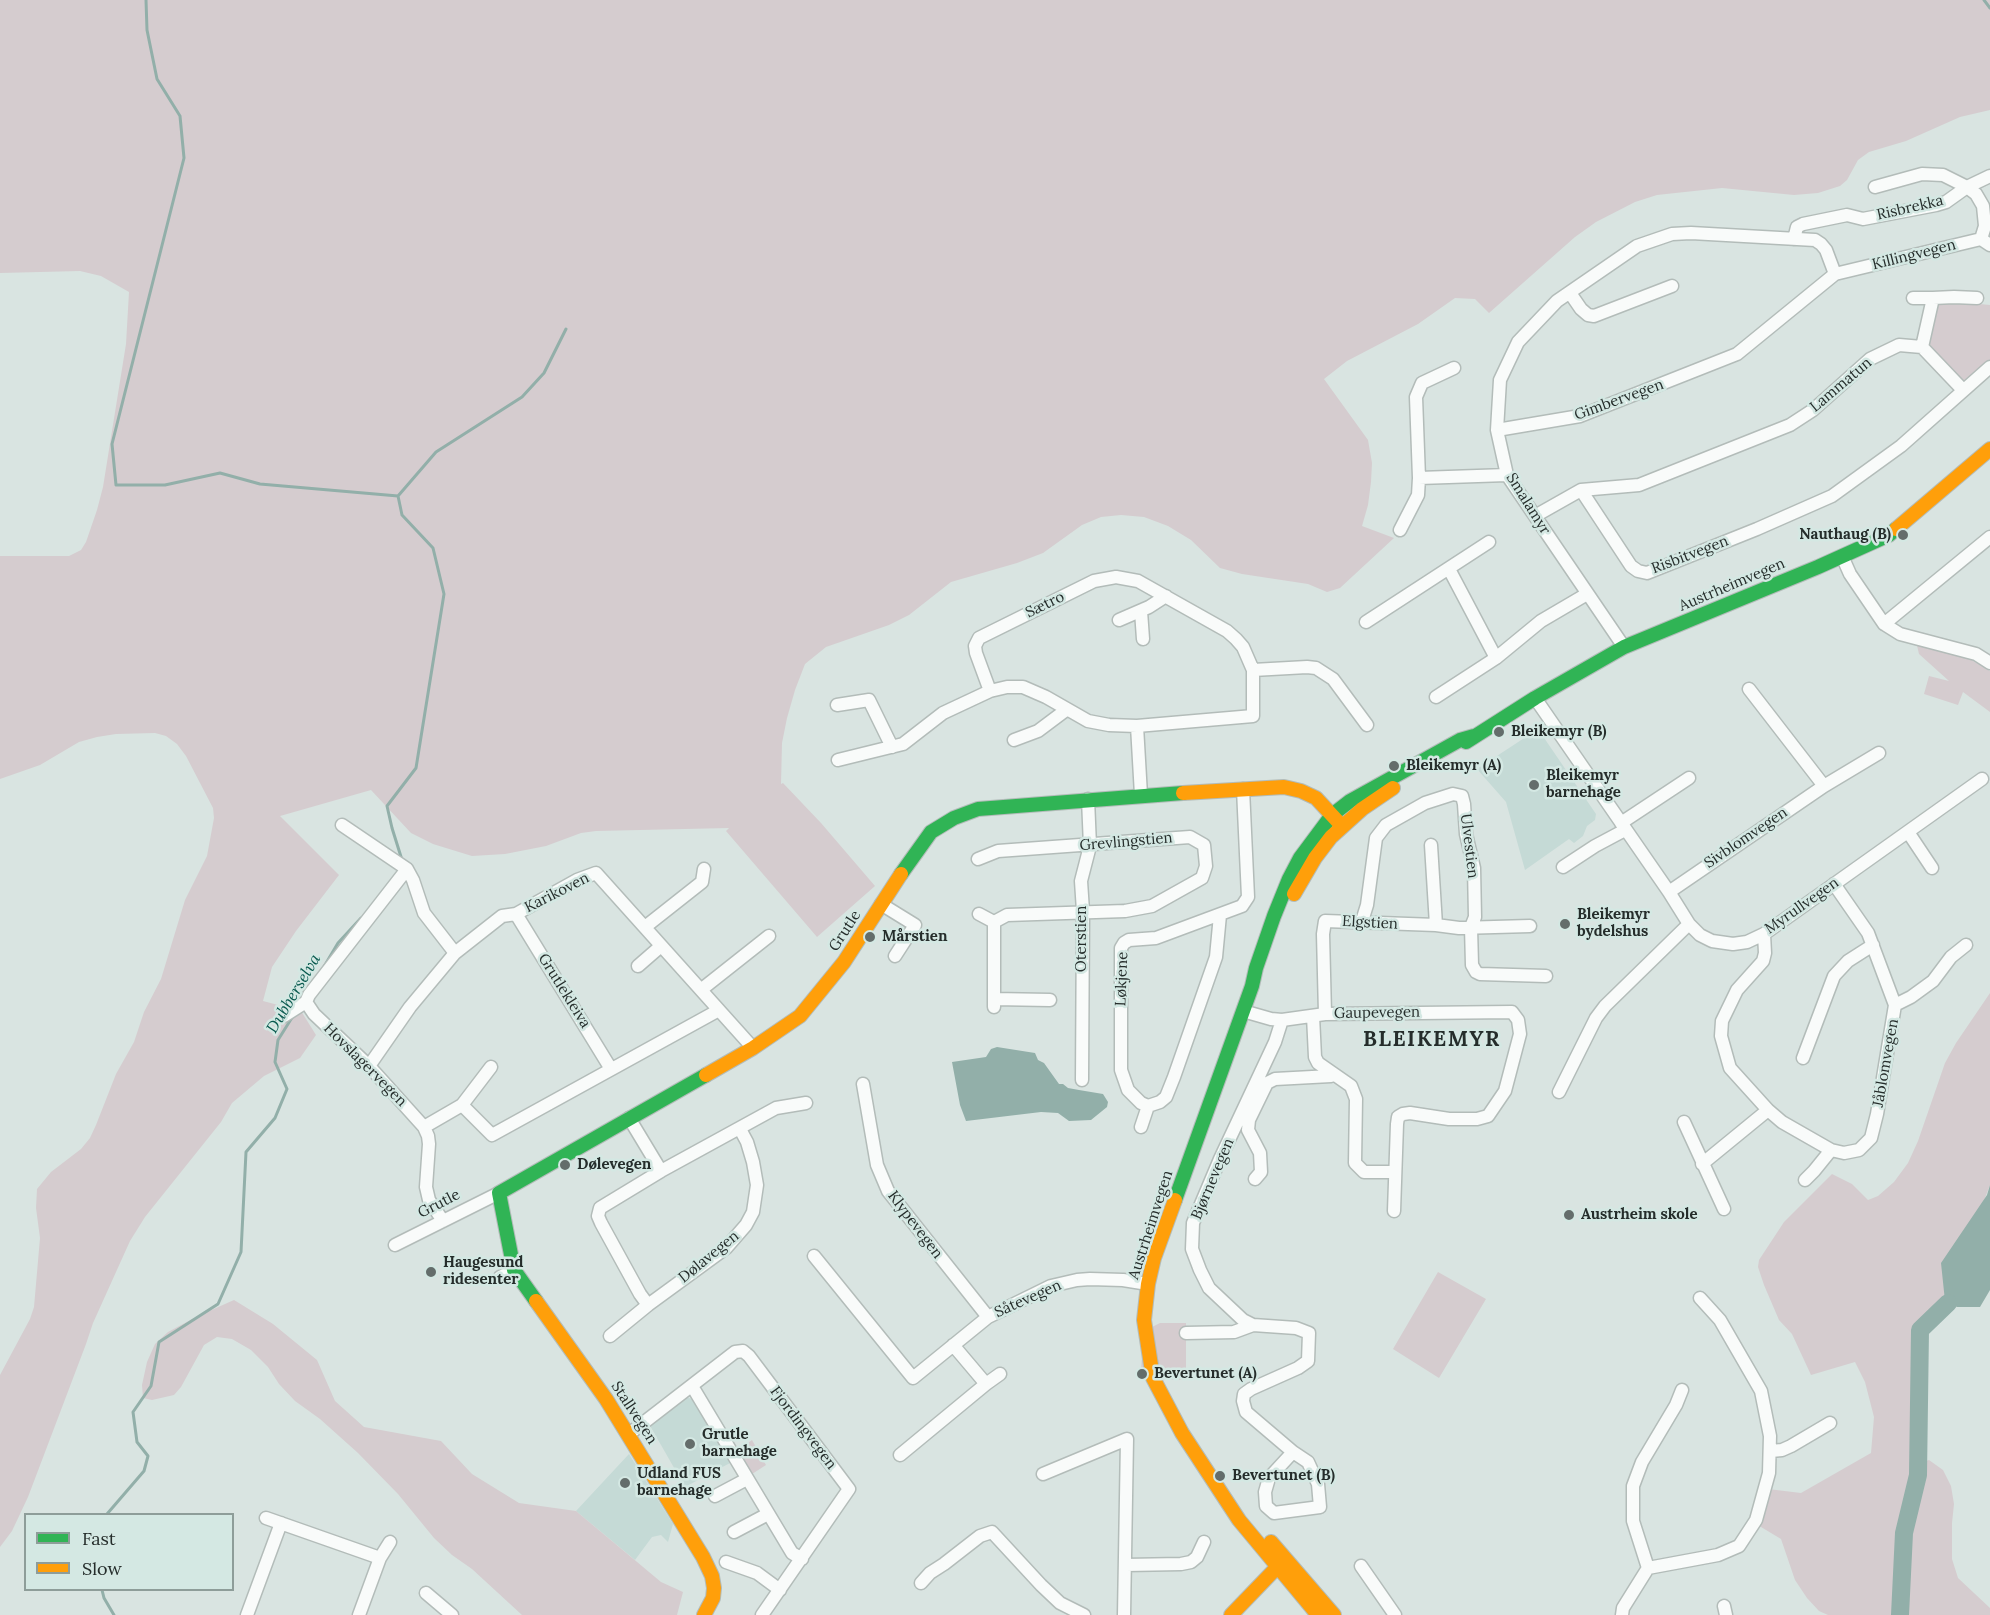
<!DOCTYPE html>
<meta charset="utf-8">
<style>
body{margin:0}
#map{position:relative;width:1990px;height:1615px;overflow:hidden;background:#d9e4e1;font-family:Lora,serif}
canvas{display:block}
.legend{position:absolute;left:24px;top:1513px;width:210px;height:78px;box-sizing:border-box;background:#d4e8e3;border:2px solid #8e9d99;margin:0;padding:8px 10px;list-style:none;font-size:18px;color:#252d2b}
.legend li{display:flex;align-items:center;gap:12px;height:30px}
.legend b{width:30px;border:2px solid #8e9d99}
</style>
<div id="map">
<canvas width="1990" height="1615"></canvas>
<ul class="legend">
<li><b style="height:8px;background:#30b455"></b>Fast</li>
<li><b style="height:8px;background:#ff9f0a"></b>Slow</li>
</ul>
</div>
<script>
const ctx = document.querySelector('canvas').getContext('2d');
ctx.lineJoin = 'round';
function fillPath(path, color) { ctx.fillStyle = color; ctx.fill(path, 'evenodd'); }
const toPath = rows => new Path2D(rows.map(r => 'M' + r).join(''));
function strokePath(path, color, width, dash) { ctx.strokeStyle = color; ctx.lineWidth = width; ctx.lineCap = dash ? 'butt' : 'round'; ctx.setLineDash(dash || []); ctx.stroke(path); }
function label(font, color, halo, rows, align = 'center') {
  ctx.font = font + ' Lora,serif'; ctx.lineWidth = 5; ctx.setLineDash([]); ctx.textBaseline = 'middle'; ctx.strokeStyle = halo; ctx.fillStyle = color; for (const [text, x, y, turn = 0] of rows) {
    ctx.save(); ctx.translate(x, y); ctx.rotate((+turn || 0) * Math.PI / 180); ctx.textAlign = isNaN(turn) ? turn : align; if (halo) ctx.strokeText(text, 0, 0); ctx.fillText(text, 0, 0); ctx.restore();
  }
}
fillPath(toPath([
 [1538,729,1596,814,1595,820,1587,826,1583,836,1574,843,1569,839,1525,870,1506,802,1477,769],
 [683,1397,694,1399,730,1463,685,1487,649,1424],
 [629,1454,673,1524,668,1542,661,1535,652,1537,635,1560,576,1511]
]), '#c5dad6');
fillPath(toPath([
 [0,0,1990,0,1990,110,1960,117,1906,141,1869,152,1858,160,1847,180,1840,186,1818,193,1794,195,1722,188,1657,195,1635,202,1596,222,1575,237,1489,313,1475,299,1455,298,1418,324,1347,361,1324,379,1368,440,1372,463,1371,482,1368,505,1362,526,1394,538,1340,588,1327,592,1308,584,1242,574,1220,568,1191,540,1168,526,1144,517,1121,515,1101,517,1082,525,1043,553,1017,563,951,582,909,615,889,625,826,647,805,664,795,690,787,718,782,743,781,784,783,783,821,823,875,886,817,937,726,831,729,828,596,831,581,833,546,846,505,854,472,856,433,844,411,833,371,790,280,816,339,875,296,931,272,967,263,1001,301,1011,316,1035,300,1058,264,1076,232,1103,221,1122,145,1217,130,1241,93,1323,86,1344,28,1497,12,1531,0,1547,0,1375,30,1319,34,1307,40,1238,36,1208,37,1189,51,1172,81,1149,90,1138,96,1125,116,1074,134,1042,144,1012,161,979,185,900,207,856,214,818,213,808,186,756,177,744,166,736,155,733,116,734,97,737,79,742,40,765,0,779,0,556,69,556,81,550,86,542,97,510,103,487,126,344,129,292,101,276,80,271,0,273],
 [1936,300,1990,305,1990,364,1961,382,1927,344],
 [1915,637,1953,649,1990,671,1990,712,1963,692,1958,705,1924,694,1929,676,1949,681,1919,654],
 [1990,993,1990,1185,1945,1301,1948,1303,1920,1330,1917,1464,1929,1460,1943,1470,1951,1486,1954,1504,1952,1523,1952,1559,1958,1578,1990,1608,1990,1615,1828,1615,1819,1611,1807,1598,1795,1580,1781,1539,1756,1524,1768,1489,1801,1493,1871,1453,1874,1417,1865,1382,1855,1362,1811,1375,1792,1334,1779,1320,1764,1285,1758,1267,1759,1260,1784,1222,1832,1174,1852,1184,1868,1200,1878,1196,1894,1182,1908,1163,1918,1141,1945,1063,1956,1043],
 [1438,1272,1486,1299,1439,1378,1393,1349],
 [234,1300,273,1324,317,1360,335,1401,364,1427,441,1441,472,1474,519,1503,576,1511,661,1582,683,1592,677,1615,522,1615,472,1569,452,1555,434,1538,398,1494,358,1453,320,1419,295,1401,279,1384,268,1367,251,1350,232,1339,217,1337,204,1345,181,1387,174,1395,152,1400,143,1398,142,1385,147,1362,155,1344,168,1332,198,1316],
 [1160,1323,1186,1323,1186,1380,1152,1379,1141,1369,1144,1331],
 [752,1440,766,1465,749,1476,735,1452]
]), '#d5cccf');
fillPath(toPath([
 [997,1047,1035,1053,1038,1060,1044,1063,1059,1084,1063,1084,1068,1088,1079,1090,1103,1094,1108,1102,1107,1107,1091,1120,1069,1121,1058,1113,1041,1112,966,1121,960,1105,952,1062,986,1057,991,1049],
 [1990,1185,1990,1290,1980,1307,1957,1307,1945,1301,1941,1263,1987,1195]
]), '#92afa9');
strokePath(toPath([
 [146,0,147,30,157,79,180,116,184,158,112,444,116,485,165,485,220,473,260,484,398,496],
 [1984,0,1990,8],
 [398,496,402,515,433,548,444,594,416,768,387,806,392,828,402,860],
 [398,496,436,452,522,397,544,373,566,329],
 [322,970,338,943,361,918],
 [107,1514,144,1471,148,1456,137,1442,133,1412,151,1386,159,1342,218,1304,241,1252,246,1152,275,1118,287,1089,275,1062,278,1040,293,1016],
 [102,1590,104,1598,114,1615]
]), '#92afa9', 3);
strokePath(toPath([
 [1900,1615,1904,1533,1918,1475,1920,1330,1948,1303]
]), '#92afa9', 18);
const street = toPath([
 [1794,239,1797,227,1803,224,1847,215,1863,219,1936,205,1946,202,1967,187,1943,175,1922,174,1875,187],
 [1981,239,1985,226,1983,206,1976,194,1967,187,1990,176],
 [1570,293,1581,309,1588,315,1594,316,1672,286],
 [1913,298,1933,298],
 [1922,347,1933,298,1954,297,1977,298],
 [1454,368,1422,383,1416,397,1419,478,1507,475],
 [1497,430,1580,416,1737,354,1835,274,1981,239,1990,245],
 [1581,490,1631,566,1638,571,1647,573,1757,529,1832,496,1901,446,1990,367],
 [1535,516,1581,490,1639,485,1790,425,1813,410,1870,359,1899,345,1922,347,1963,390],
 [1400,530,1418,495,1419,478],
 [1842,556,1850,574,1884,624,1900,634,1976,654,1990,663],
 [1449,569,1496,658],
 [1141,611,1143,639],
 [1119,620,1149,607,1166,596],
 [1366,622,1489,542],
 [1884,624,1990,537],
 [1624,647,1507,475,1497,430,1500,380,1518,342,1557,301,1637,246,1672,234,1691,233,1815,240,1821,244,1826,250,1835,274],
 [1253,670,1307,667,1316,668,1333,679,1367,725],
 [1749,689,1824,786],
 [1436,697,1496,658,1541,621,1587,594],
 [1535,698,1669,892,1689,924,1700,935,1712,941,1733,944,1747,942,1764,934,1982,779],
 [837,705,869,700,892,747],
 [1137,726,1141,795],
 [1014,740,1038,731,1066,710],
 [838,760,903,744,943,713,990,691,1007,687,1023,687,1046,697,1088,721,1109,725,1137,726,1253,716,1253,670,1243,647,1236,639,1227,631,1138,581,1116,577,1094,581,979,638,975,646,976,653,990,691],
 [1621,823,1689,778],
 [342,825,407,869,309,995,306,1002,314,1014,369,1066,424,1127,428,1136,429,1144,426,1187,429,1200,443,1221],
 [1908,832,1932,868],
 [1431,845,1436,925],
 [978,859,998,851,1190,837,1204,845,1206,866,1202,878,1152,906,1125,911,1007,915,994,922,994,1007],
 [1563,867,1595,846,1625,830],
 [1669,892,1824,786,1879,753],
 [881,904,915,925,895,956],
 [516,914,611,1069],
 [979,914,994,922],
 [1220,915,1216,957,1174,1077,1166,1097,1160,1102,1148,1106,1141,1103,1128,1090,1121,1070,1121,948,1124,943,1129,940,1156,938,1242,906,1248,897,1243,789],
 [1362,921,1367,905,1376,838,1386,825,1425,803,1453,794,1462,796,1464,804,1466,834,1474,868,1475,917,1471,927,1472,965,1476,972,1480,974,1546,976],
 [645,927,702,882,704,869],
 [1764,934,1765,953,1763,961,1737,990,1722,1021,1721,1036,1730,1068,1768,1110,1782,1122,1831,1150,1844,1153,1859,1150,1871,1138,1877,1114,1895,1005,1868,933,1834,884],
 [455,953,502,916,516,914,577,880,596,873,753,1048],
 [638,966,661,946],
 [702,989,769,936],
 [994,999,1050,1000],
 [1895,1005,1911,997,1933,981,1951,957,1966,945],
 [1243,1011,1271,1019,1282,1020,1325,1014,1512,1012,1518,1020,1520,1034,1505,1091,1488,1116,1477,1119,1449,1119,1410,1113,1403,1114,1398,1117,1397,1124,1394,1211],
 [1325,1014,1323,934,1325,921,1436,925,1459,928,1530,926],
 [284,1016,306,1002],
 [1313,1016,1315,1057,1318,1063,1351,1086,1356,1099,1355,1163,1364,1172,1395,1172],
 [1282,1020,1275,1042,1220,1159,1193,1223,1192,1249,1200,1270,1209,1288,1243,1320,1253,1325,1296,1328,1309,1333,1308,1361,1298,1368,1251,1389,1244,1394,1243,1401,1246,1412,1293,1452],
 [1803,1058,1834,976,1848,961,1873,945],
 [369,1066,410,1007,455,953,424,913,413,880,407,869],
 [1082,1080,1083,911,1081,881,1090,846,1088,799],
 [863,1084,877,1165,888,1191,988,1317],
 [1559,1092,1596,1018,1605,1006,1689,924],
 [462,1105,492,1135,719,1010],
 [629,1118,661,1171],
 [1684,1122,1724,1209],
 [424,1127,462,1105,491,1067],
 [1141,1127,1148,1106],
 [740,1129,747,1142,753,1162,757,1185,753,1212,746,1225,726,1248,648,1305,640,1294,601,1223,598,1216,600,1208,661,1171,776,1108,806,1103],
 [1702,1164,1768,1110],
 [1255,1179,1261,1172,1260,1153,1248,1130,1249,1120,1267,1083,1275,1079,1331,1076,1333,1074],
 [1805,1180,1814,1171,1831,1150],
 [395,1245,499,1193],
 [814,1256,913,1378,988,1317,1051,1286,1077,1280,1090,1279,1123,1280,1148,1284],
 [500,1277,514,1270],
 [1186,1333,1234,1332,1253,1325],
 [610,1336,648,1305],
 [953,1345,986,1384],
 [692,1386,792,1553,802,1559],
 [629,1434,735,1352,743,1351,749,1356,849,1489,762,1615],
 [1771,1451,1782,1450,1791,1446,1830,1423],
 [1293,1452,1308,1462,1318,1484,1320,1507,1274,1513,1266,1506,1265,1492,1269,1478,1293,1452],
 [900,1455,986,1384,1000,1374],
 [1043,1474,1127,1439,1124,1615],
 [715,1496,747,1479],
 [266,1518,380,1558],
 [734,1532,768,1514],
 [726,1562,757,1573,780,1590],
 [1126,1565,1181,1564,1191,1562,1197,1557,1204,1542],
 [1361,1566,1395,1615],
 [1648,1568,1718,1555,1739,1546,1756,1520,1769,1473,1770,1436,1761,1391,1720,1320,1700,1298],
 [1648,1568,1633,1521,1633,1486,1642,1462,1676,1405,1682,1390],
 [921,1583,930,1573,944,1564,980,1536,992,1532,1041,1585,1060,1603,1084,1615],
 [426,1593,452,1615],
 [1724,1606,1726,1615],
 [247,1615,281,1523],
 [359,1615,380,1558,390,1542],
 [1622,1615,1623,1608,1648,1568]
]);
const fast = toPath([
 [1466,742,1535,698,1624,647,1818,567,1889,535,1896,529],
 [901,874,931,832,954,818,978,809,1183,793],
 [1175,1200,1252,986,1256,968,1274,916,1289,879,1300,858,1332,815,1350,801,1460,740,1474,736],
 [536,1301,514,1270,499,1193,706,1075]
]);
const slow = toPath([
 [1896,529,1990,449],
 [1183,793,1284,787,1301,791,1316,798,1342,826],
 [1294,894,1315,858,1331,837,1362,809,1393,788],
 [706,1075,753,1048,800,1016,844,962,901,874],
 [1175,1200,1154,1258,1148,1284,1144,1320,1153,1378,1182,1433,1239,1520,1318,1615],
 [536,1301,606,1399,703,1557,712,1576,714,1588,713,1598,704,1615],
 [1271,1542,1334,1615],
 [1231,1615,1285,1559]
]);
strokePath(street, '#b3bcb9', 15);
strokePath(fast, '#b3bcb9', 16);
strokePath(slow, '#b3bcb9', 16);
strokePath(street, '#f9fbfa', 12);
strokePath(fast, '#30b455', 14);
strokePath(slow, '#ff9f0a', 14);
for (const [x, y, r, color] of [
 [1903,535,6,"#646d6b"],
 [1499,732,6,"#646d6b"],
 [1394,766,6,"#646d6b"],
 [1534,785,6,"#646d6b"],
 [1565,924,6,"#646d6b"],
 [870,937,6,"#646d6b"],
 [565,1165,6,"#646d6b"],
 [1569,1215,6,"#646d6b"],
 [431,1272,6,"#646d6b"],
 [1142,1374,6,"#646d6b"],
 [690,1444,6,"#646d6b"],
 [1220,1476,6,"#646d6b"],
 [625,1483,6,"#646d6b"]
]) { const dot = new Path2D(); dot.arc(x, y, r, 0, 2 * Math.PI); ctx.fillStyle = color; ctx.fill(dot); strokePath(dot, '#d4e8e3', 2); }
label('15px', '#252d2b', '#d4e8e3', [
 ["Risbrekka",1910,208,-13],
 ["Killingvegen",1914,255,-14],
 ["Lammatun",1841,385,-40],
 ["Gimbervegen",1619,400,-20],
 ["Smalamyr",1528,504,58],
 ["Risbitvegen",1690,555,-21],
 ["Austrheimvegen",1732,585,-23],
 ["Sætro",1045,605,-26],
 ["Sivblomvegen",1746,838,-34],
 ["Grevlingstien",1126,842,-5],
 ["Ulvestien",1469,846,83],
 ["Karikoven",557,893,-27],
 ["Myrullvegen",1802,906,-35],
 ["Elgstien",1370,923,3],
 ["Grutle",845,931,-57],
 ["Oterstien",1082,939,-90],
 ["Løkjene",1122,979,-88],
 ["Grutlekleiva",564,991,58],
 ["Gaupevegen",1377,1013,-1],
 ["Jåblomvegen",1886,1063,-80],
 ["Hovslagervegen",365,1065,45],
 ["Bjørnevegen",1213,1179,-67],
 ["Grutle",439,1204,-27],
 ["Klypevegen",915,1225,53],
 ["Austrheimvegen",1151,1225,-72],
 ["Dølavegen",709,1257,-39],
 ["Såtevegen",1028,1299,-24],
 ["Stallvegen",634,1413,57],
 ["Fjordingvegen",803,1428,53]
]);
label('bold 15px', '#252d2b', '#d4e8e3', [
 ["Nauthaug (B)",1891,535,"right"],
 ["Bleikemyr (B)",1511,732],
 ["Bleikemyr (A)",1406,766],
 ["Bleikemyr",1546,776],
 ["barnehage",1546,793],
 ["Bleikemyr",1577,915],
 ["bydelshus",1577,932],
 ["Mårstien",882,937],
 ["Dølevegen",577,1165],
 ["Austrheim skole",1581,1215],
 ["Haugesund",443,1263],
 ["ridesenter",443,1280],
 ["Bevertunet (A)",1154,1374],
 ["Grutle",702,1435],
 ["barnehage",702,1452],
 ["Udland FUS",637,1474],
 ["barnehage",637,1491],
 ["Bevertunet (B)",1232,1476]
], 'left');
label('italic 16px', '#08594e', '#d4e8e3', [
 ["Dubberselva",294,994,-59]
]);
ctx.letterSpacing = '1.5px';
label('bold 21px', '#252d2b', '#d4e8e3', [
 ["BLEIKEMYR",1432,1040]
]);
ctx.letterSpacing = '0px';
</script>
